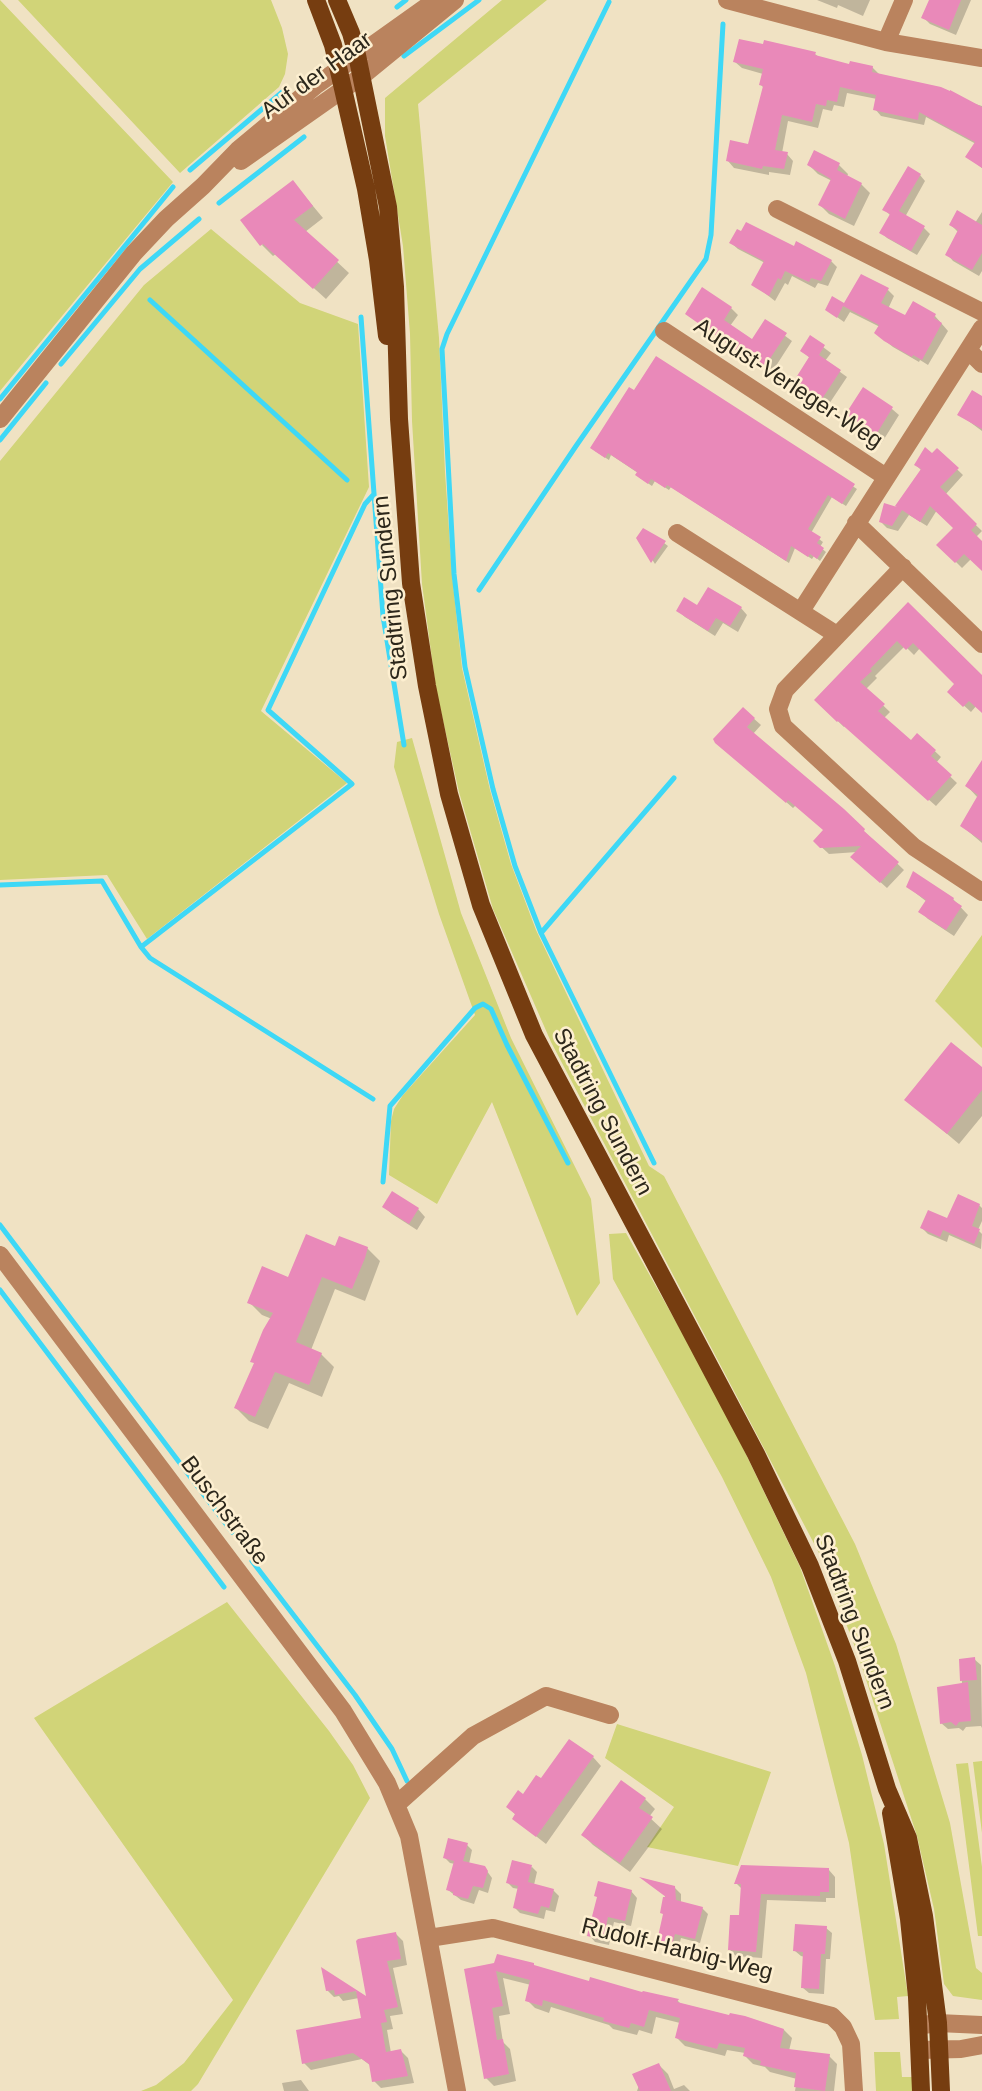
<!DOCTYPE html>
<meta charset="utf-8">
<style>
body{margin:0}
canvas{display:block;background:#f0e2c3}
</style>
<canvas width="982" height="2091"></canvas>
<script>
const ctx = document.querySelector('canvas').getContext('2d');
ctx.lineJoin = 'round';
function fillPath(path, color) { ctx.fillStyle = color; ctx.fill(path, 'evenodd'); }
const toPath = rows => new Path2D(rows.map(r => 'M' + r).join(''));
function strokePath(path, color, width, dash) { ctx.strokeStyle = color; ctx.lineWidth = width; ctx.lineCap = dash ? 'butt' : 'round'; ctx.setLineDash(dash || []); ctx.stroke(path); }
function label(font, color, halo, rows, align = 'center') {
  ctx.font = font + ' Helvetica,sans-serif'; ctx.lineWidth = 5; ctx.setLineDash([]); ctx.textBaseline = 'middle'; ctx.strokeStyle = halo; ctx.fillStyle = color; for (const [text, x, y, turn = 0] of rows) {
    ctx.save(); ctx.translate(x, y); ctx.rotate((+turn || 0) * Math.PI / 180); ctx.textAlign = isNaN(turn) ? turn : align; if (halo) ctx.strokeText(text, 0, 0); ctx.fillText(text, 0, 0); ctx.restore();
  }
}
fillPath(toPath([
 [0,0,173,182,0,391],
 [18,0,271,0,282,28,288,54,285,74,279,87,180,173],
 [502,0,547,0,418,104,439,338,445,472,452,574,462,668,490,790,511,864,536,930,649,1166,664,1176,855,1544,896,1644,950,1823,976,1968,982,1973,982,2000,953,1996,944,1984,934,1909,917,1836,858,1655,820,1555,551,1042,493,909,459,792,436,689,422,584,412,421,410,334,403,246,385,136,385,98],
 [211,229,300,303,358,324,369,487,261,711,347,783,147,939,107,875,0,880,0,461,144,285],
 [412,738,461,913,511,1038,591,1199,600,1283,577,1316,492,1102,437,1204,389,1175,391,1121,394,1109,403,1095,475,1015,439,914,394,767,397,742],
 [982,935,982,1048,935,1001],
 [626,1233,721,1402,800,1567,835,1666,862,1755,884,1844,908,1996,897,1997,899,2019,875,2020,849,1843,806,1673,771,1577,722,1477,613,1279,609,1234],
 [227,1602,329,1731,353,1765,370,1798,198,2084,191,2091,141,2091,156,2085,184,2063,233,2000,34,1718],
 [617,1724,771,1772,738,1866,647,1847,674,1807,605,1758],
 [982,1761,982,1833,973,1762],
 [968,1763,982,1867,982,1936,978,1936,956,1764],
 [874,2052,900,2052,902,2077,915,2077,915,2091,876,2091]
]), '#d1d478');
fillPath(toPath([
 [817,0,870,0,863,16,838,5,837,8],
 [931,0,971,0,956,35,930,24,923,17],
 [815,54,820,58,851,66,872,67,879,74,982,106,982,168,968,157,976,144,926,117,924,125,881,116,875,109,877,99,847,93,844,107,834,105,832,111,823,109,818,128,788,121,782,153,787,154,793,161,790,175,769,172,769,175,734,168,728,161,749,146,764,88,761,85,763,74,742,68,735,62],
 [815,152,839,165,848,174,847,177,861,184,870,193,854,226,829,214,820,205,832,181,818,174,809,165],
 [920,175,925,181,905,217,924,228,930,234,917,255,887,238,882,233,891,216,884,209],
 [293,182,323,218,305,232,349,273,326,299,276,254,273,256,262,245],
 [982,212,982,271,979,276,953,261,947,254,958,232,951,225,975,223],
 [731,243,795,248,831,261,837,267,828,286,818,283,815,288,792,276,788,285,785,283,775,301,753,284,765,263,738,249],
 [888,290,894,296,888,309,905,318,914,303,935,316,948,331,928,365,920,360,919,362,893,347,883,339,880,327,850,312,844,322,827,310],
 [731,308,738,315,730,326,752,341,765,321,792,341,772,372,750,357,749,360,687,314],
 [811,338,831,353,825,361,847,377,827,407,800,390,794,384,811,359,802,351],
 [657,358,857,489,846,506,832,497,811,533,823,542,820,547,826,552,820,561,814,556,812,559,795,548,789,563,671,487,669,490,655,481,652,486,640,478,638,473,611,455,609,460,595,451],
 [982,398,982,431,959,414],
 [892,409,899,415,881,444,852,424,845,417],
 [937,450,963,475,945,495,982,531,976,537,982,543,982,569,971,559,962,568,939,545,955,528,937,510,927,526,909,515,898,531,887,528,881,522,885,505,903,510,898,506,922,471,916,465,932,456],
 [638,538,664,543,668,546,655,564],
 [908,605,982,677,982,710,977,705,971,712,949,692,956,684,920,648,914,655,905,646,875,676,877,678,866,689,890,712,884,718,911,743,918,735,941,757,936,763,957,783,936,806,845,726,844,727,816,700],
 [698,607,741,608,747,615,738,632,723,623,715,636,685,617,678,610],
 [743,709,761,725,753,734,842,810,904,870,887,888,859,863,857,852,829,854,815,841,825,831,796,805,793,808,722,746],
 [982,777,982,843,962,826,978,798,967,786],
 [908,887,953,899,968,915,954,936,928,919,921,912,927,902],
 [982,1069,982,1116,959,1144,907,1100],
 [979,1205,982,1208,982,1221,978,1230,982,1234,981,1249,949,1235,947,1242,928,1234,922,1228,948,1221],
 [384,1207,418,1209,425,1217,417,1230,392,1214],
 [336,1248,367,1248,380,1261,365,1301,335,1289,311,1350,321,1354,334,1367,322,1397,289,1383,268,1429,249,1421,236,1408,255,1364,272,1319,262,1315,249,1302,289,1280],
 [974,1659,981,1665,982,1728,981,1726,966,1727,963,1731,959,1728,948,1729,941,1723,962,1684,961,1660],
 [593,1757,601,1766,546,1844,514,1819,517,1816,508,1807,541,1781],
 [645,1799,655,1809,649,1817,662,1829,630,1872,593,1845,583,1835],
 [467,1845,472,1850,469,1864,484,1867,492,1878,488,1893,479,1890,474,1904,461,1900,448,1890,455,1864,450,1863,445,1858],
 [532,1867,537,1872,534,1885,553,1890,559,1896,555,1912,546,1910,544,1919,520,1913,515,1908,519,1889,513,1888,508,1883],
 [829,1870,835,1877,835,1898,826,1898,826,1902,767,1900,762,1958,736,1956,729,1949,740,1917,743,1890,736,1883],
 [674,1887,681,1894,681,1903,702,1908,708,1914,700,1943,681,1938,678,1950,664,1946,658,1940,665,1915,662,1912,665,1896],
 [631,1891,637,1898,631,1926,614,1922,609,1945,595,1942,589,1935],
 [826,1928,832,1933,830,1959,826,1959,824,1994,809,1993,803,1988,805,1957,801,1956,795,1951],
 [396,1934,403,1941,407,1965,393,1968,403,2014,390,2016,393,2029,387,2030,391,2053,401,2051,408,2058,414,2083,381,2088,374,2081,371,2066,362,2059,311,2070,304,2063,363,2020,359,1998,343,2001,339,1996,334,1997,327,1990,324,1970,369,2000],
 [536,1967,590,1983,678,2001,683,2006,784,2030,792,2038,789,2051,829,2056,837,2064,834,2091,795,2091,797,2079,770,2072,765,2067,753,2064,745,2056,745,2053,727,2050,725,2056,685,2046,677,2038,680,2023,656,2017,652,2034,639,2030,637,2035,613,2029,609,2025,551,2007,549,2013,535,2008,527,2000,531,1985,503,1978,510,2014,499,2016,503,2042,510,2049,516,2081,494,2086,486,2078,466,1970],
 [659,2065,668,2074,674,2089,684,2085,690,2091,637,2091,639,2085],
 [301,2080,309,2091,284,2091,282,2083]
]), '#0003');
strokePath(toPath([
 [609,2,447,334,442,349,454,574,465,667,493,789,515,866,541,933,654,1163],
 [397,7,406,0],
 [404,56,479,0],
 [190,170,287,88],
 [219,203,304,137],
 [150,300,347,480],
 [361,317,383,616,404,745],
 [61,364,140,269,199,219],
 [0,399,173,187],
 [0,440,46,383],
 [479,590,576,446,706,259,711,235,723,24],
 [0,885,102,881,141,947,150,958,373,1099],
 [541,933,674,778],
 [141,947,352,784,268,710,365,504,374,494],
 [383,1182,390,1106,475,1008,483,1004,491,1009,507,1045,568,1163],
 [0,1225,232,1532],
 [0,1290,224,1587],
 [252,1561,355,1695,392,1749,407,1781]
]), '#3ed8f6', 5);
fillPath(toPath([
 [929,0,961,0,949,30,921,18],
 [739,39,763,44,764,40,816,52,815,55,849,64,850,61,873,66,872,72,941,87,950,91,950,90,982,107,982,168,965,157,975,142,919,112,918,120,873,110,876,95,840,87,837,102,827,100,826,106,816,104,812,122,782,115,775,150,788,152,784,169,763,166,762,169,726,161,730,140,748,144,763,86,759,85,763,69,733,62],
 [814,150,840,163,837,170,862,183,845,219,818,205,831,179,807,165],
 [908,166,921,174,899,211,925,226,911,251,879,233,890,214,882,210],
 [293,180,313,206,294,220,339,260,313,289,263,244,260,246,240,220],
 [957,210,982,225,982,253,972,270,945,255,958,230,949,225],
 [746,222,794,246,796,241,832,260,821,281,811,278,809,282,785,271,781,280,778,278,769,296,751,285,764,261,729,243,737,229,741,231],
 [861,274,889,288,881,303,905,315,913,301,936,314,934,318,942,323,922,360,913,355,912,357,884,341,874,333,879,325,843,306,837,318,825,310,832,296,844,303],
 [702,287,732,307,724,320,752,339,765,319,787,333,765,366,743,352,742,354,685,314],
 [810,335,825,345,819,355,841,370,820,402,792,384,809,357,800,351],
 [656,356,855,484,842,504,828,495,808,529,821,537,817,543,824,548,817,559,810,554,808,557,791,546,786,561,667,485,665,488,651,479,648,484,635,475,637,472,608,453,605,458,590,448,629,387,634,390],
 [863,387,893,407,874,438,843,418],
 [972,390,982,396,982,429,957,415],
 [925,447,932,453,937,448,959,468,940,487,977,524,971,530,982,541,982,571,964,554,955,563,936,545,953,528,930,506,920,522,902,510,892,526,879,522,884,503,897,507,895,506,921,469,914,465],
 [643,528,666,541,651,563,636,538],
 [708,587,742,607,730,626,716,618,708,631,676,611,684,597,697,605],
 [908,602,982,675,982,713,969,701,963,707,947,692,954,684,913,643,906,650,897,641,870,669,872,671,860,682,885,704,878,711,911,740,917,733,936,750,931,756,952,775,928,801,838,721,837,722,814,700],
 [743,707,755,718,747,727,844,809,865,829,864,831,899,862,880,883,850,857,861,846,820,848,813,841,823,830,788,800,786,803,715,743,713,739],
 [982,760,982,841,960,826,978,795,965,786],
 [913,871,954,898,953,900,962,906,946,930,918,912,926,900,906,887],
 [951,1042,982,1067,982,1090,947,1134,904,1100],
 [392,1191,419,1208,409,1224,382,1207],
 [958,1194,980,1204,972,1226,980,1229,974,1244,943,1230,940,1237,920,1228,928,1210,947,1218],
 [306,1234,335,1246,339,1236,368,1247,365,1258,352,1289,322,1277,296,1342,322,1353,309,1385,275,1372,255,1417,234,1408,254,1363,250,1362,263,1330,273,1313,247,1303,262,1266,288,1277],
 [975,1657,977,1680,960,1681,959,1659],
 [968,1682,971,1721,959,1722,956,1726,951,1722,940,1724,937,1687],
 [569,1739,594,1756,536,1837,512,1819,515,1814,506,1807,518,1790,523,1794,536,1775,541,1778],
 [621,1780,646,1798,639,1808,653,1817,620,1863,581,1835],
 [448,1838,468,1843,463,1861,485,1866,488,1871,483,1888,473,1886,468,1899,453,1895,453,1892,446,1890,454,1861,443,1858],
 [512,1860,532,1865,528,1882,554,1889,549,1908,541,1906,538,1914,513,1908,518,1886,506,1883],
 [741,1865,829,1868,829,1892,820,1892,820,1896,761,1894,756,1952,728,1950,730,1915,739,1915,741,1884,734,1884],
 [639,1877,675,1886,676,1900,703,1907,695,1939,675,1934,672,1945,657,1941,663,1914,660,1913,663,1897,666,1897],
 [598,1881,632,1890,625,1921,608,1917,603,1940,587,1936,597,1897,594,1896],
 [795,1924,827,1926,825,1954,821,1954,819,1989,801,1988,803,1952,793,1951],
 [396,1932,401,1959,387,1961,398,2007,384,2010,387,2022,381,2023,386,2052,401,2049,408,2076,372,2082,369,2064,353,2053,302,2064,296,2030,361,2018,356,1991,335,1995,334,1990,326,1991,321,1967,366,1996,356,1941,358,1939],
 [497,1954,534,1963,534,1965,589,1981,590,1977,642,1992,643,1991,679,1999,677,2002,729,2015,730,2013,745,2016,784,2029,780,2048,830,2054,825,2091,794,2087,796,2073,760,2065,761,2061,743,2056,745,2048,719,2043,717,2049,675,2038,680,2018,649,2010,644,2027,631,2023,629,2028,603,2021,604,2018,543,2000,542,2006,525,2001,530,1980,496,1971,503,2006,492,2008,497,2040,503,2039,509,2074,484,2079,464,1969,494,1963],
 [659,2063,671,2091,640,2091,632,2074]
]), '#e989b9');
strokePath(toPath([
 [727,0,886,42,982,58],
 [886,42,904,0],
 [241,161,362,76,455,0],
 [777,209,982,312],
 [664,331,886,477],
 [968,350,982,364],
 [0,419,134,253,166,219,203,186,238,150,315,86,436,0],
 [856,523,982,644],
 [677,533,837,635],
 [903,567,785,690,778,709,783,726,914,847,982,892],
 [801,611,982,328],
 [0,1255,343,1711,387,1783,409,1836,457,2091],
 [397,1804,473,1736,546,1696,610,1715],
 [429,1938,493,1928,832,2016,843,2027,851,2044,854,2091],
 [923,2025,938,2023,982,2025],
 [920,2050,961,2049,982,2045]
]), '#ba835e', 18);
strokePath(toPath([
 [316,0,333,45,366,189,378,260,387,336],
 [337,0,351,33,357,55,388,207,395,287,399,419,411,583,427,686,449,794,481,905,534,1035,756,1454,810,1566,847,1661,887,1789,908,1838,924,1916,938,2023,941,2091],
 [891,1813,909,1919,917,1997,921,2091]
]), '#763d10', 18);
label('23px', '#2c271b', '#fdefd0', [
 ["Auf der Haar",317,76,-36],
 ["August-Verleger-Weg",788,384,33],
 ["Stadtring Sundern",391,588,-96],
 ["Stadtring Sundern",602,1112,62],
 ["Buschstraße",224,1511,53],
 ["Stadtring Sundern",854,1622,69],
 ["Rudolf-Harbig-Weg",677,1950,14]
]);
</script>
